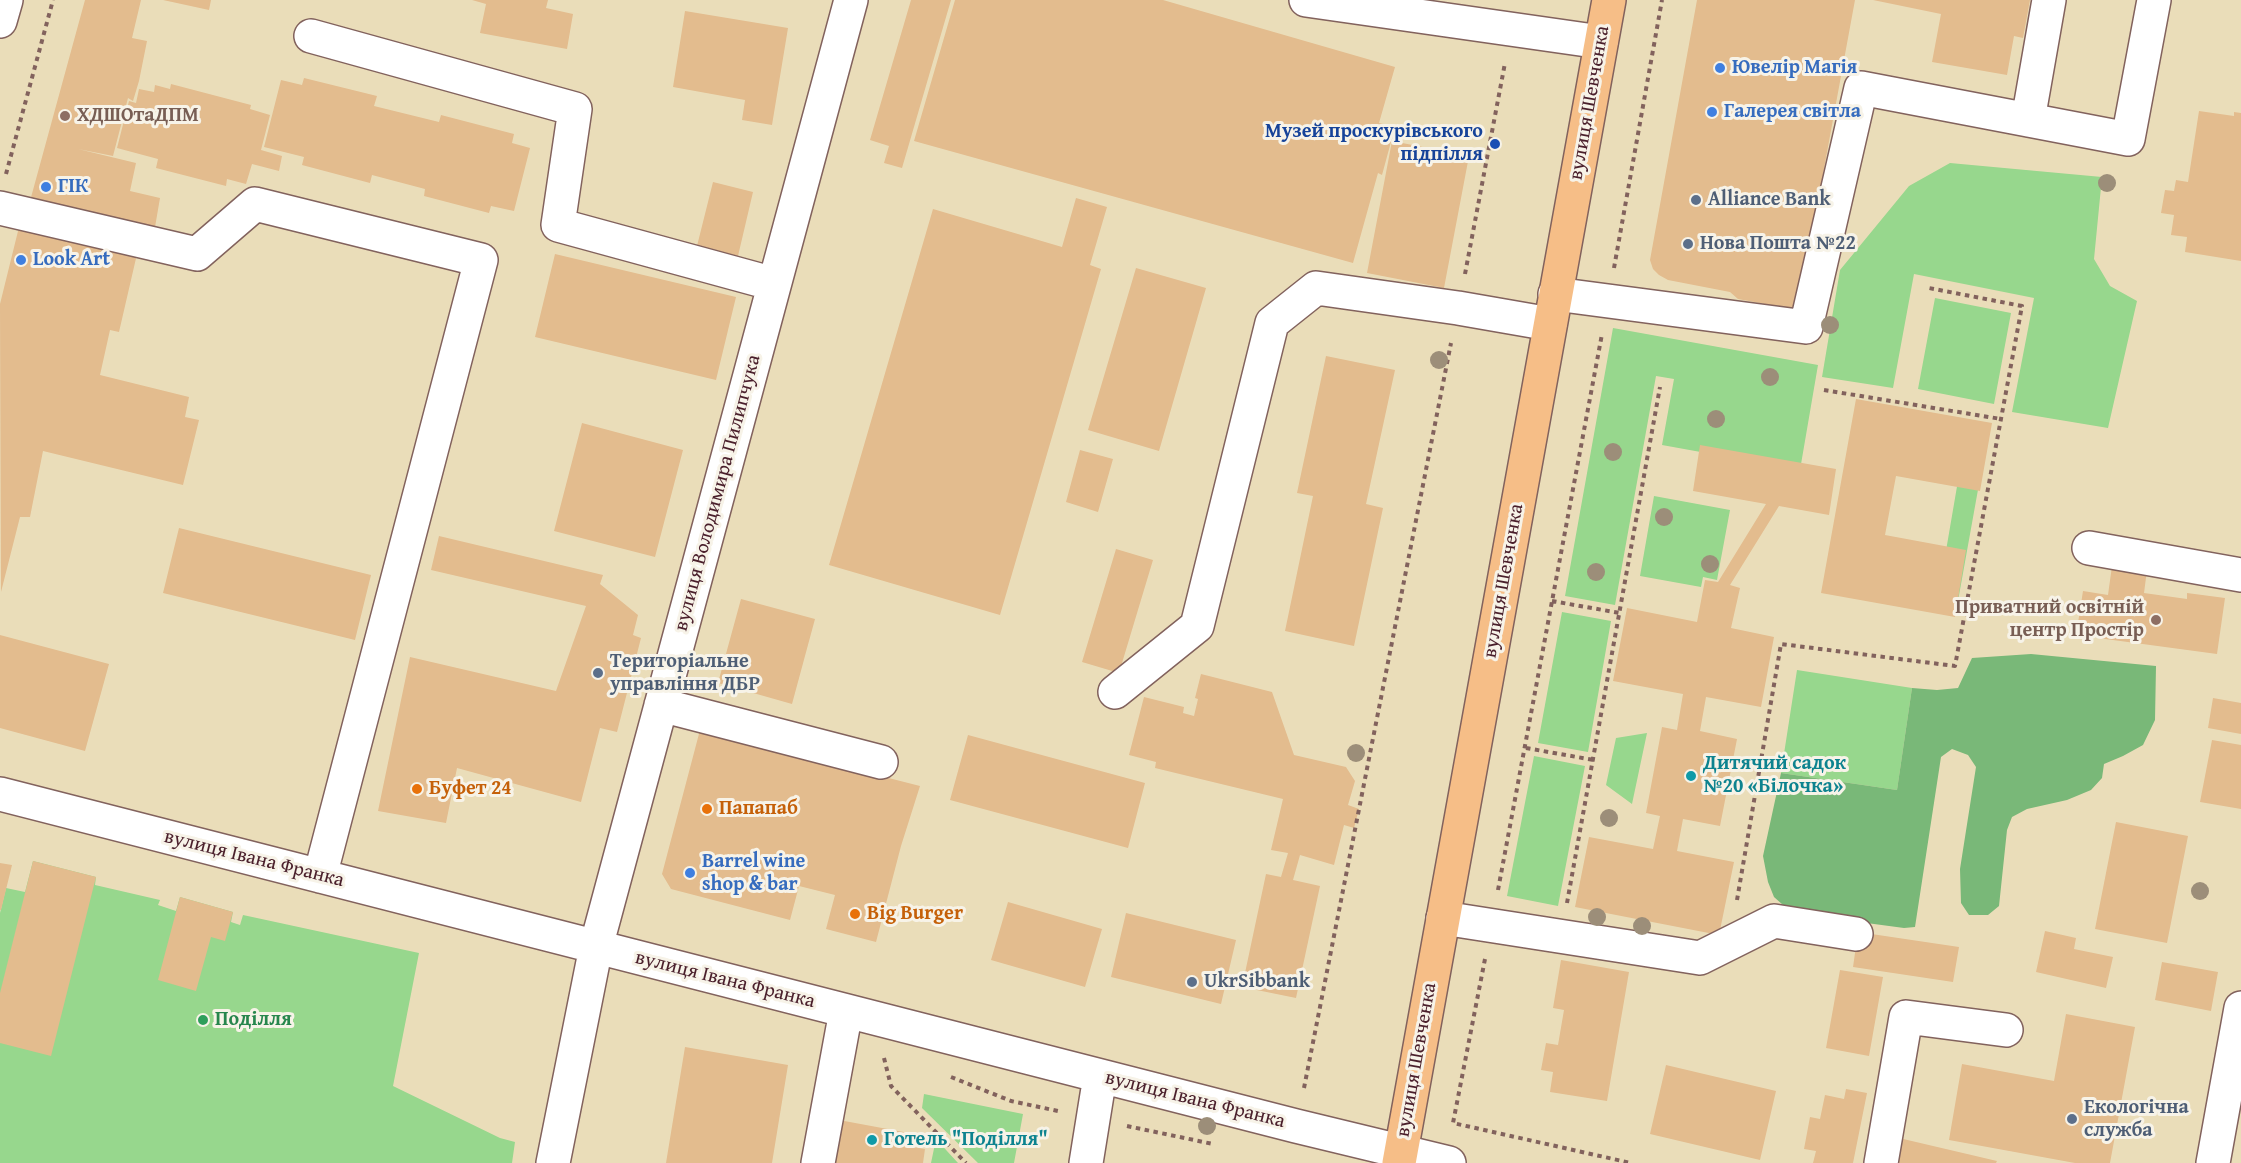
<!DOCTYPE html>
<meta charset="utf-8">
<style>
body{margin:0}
canvas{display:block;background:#eaddb9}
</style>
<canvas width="2241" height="1163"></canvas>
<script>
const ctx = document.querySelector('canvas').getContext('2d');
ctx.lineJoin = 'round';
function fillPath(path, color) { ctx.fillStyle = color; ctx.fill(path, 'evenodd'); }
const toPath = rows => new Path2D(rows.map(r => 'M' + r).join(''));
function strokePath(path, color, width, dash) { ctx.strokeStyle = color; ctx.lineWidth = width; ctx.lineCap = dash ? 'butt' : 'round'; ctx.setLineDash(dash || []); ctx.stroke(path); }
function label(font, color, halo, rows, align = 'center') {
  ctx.font = font + ' "Gentium Book Plus",serif'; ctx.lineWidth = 6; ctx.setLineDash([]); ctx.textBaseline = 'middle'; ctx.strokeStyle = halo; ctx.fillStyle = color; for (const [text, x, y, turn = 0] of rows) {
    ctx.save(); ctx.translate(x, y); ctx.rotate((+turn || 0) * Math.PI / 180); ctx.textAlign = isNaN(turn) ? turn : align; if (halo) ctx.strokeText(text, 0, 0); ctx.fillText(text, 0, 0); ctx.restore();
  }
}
fillPath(toPath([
 [1950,163,2102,177,2094,259,2110,286,2137,301,2108,428,2012,412,2034,298,1914,274,1893,388,1822,377,1840,270,1909,186],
 [1935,298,2011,313,1994,404,1918,389],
 [1613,328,1818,365,1800,470,1662,445,1674,379,1656,376,1615,605,1565,596],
 [1960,469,1981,473,1956,612,1936,609],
 [1654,496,1730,510,1717,580,1703,577,1701,587,1640,576],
 [1562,612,1611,621,1588,752,1538,743],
 [1797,670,1912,688,1897,790,1781,773],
 [1647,733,1632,804,1606,785,1616,738],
 [1534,756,1585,766,1558,906,1507,896],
 [33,861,96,877,95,885,160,900,158,905,176,911,180,897,233,912,231,922,240,925,243,915,419,953,393,1086,500,1138,515,1142,512,1163,0,1163,0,913,6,888,25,892],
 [924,1094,1023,1114,1014,1163,978,1163,922,1108],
 [936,1139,958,1163,931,1163]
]), '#97d78d');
fillPath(toPath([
 [2031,654,2156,666,2155,720,2143,745,2123,756,2104,764,2102,778,2091,790,2067,800,2027,809,2012,817,2007,830,1999,906,1988,915,1969,915,1961,903,1960,869,1976,767,1968,755,1952,749,1941,757,1915,927,1904,928,1792,913,1774,897,1768,882,1763,856,1781,773,1897,790,1912,688,1937,690,1958,688,1972,658]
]), '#79b878');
fillPath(toPath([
 [85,0,141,0,132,38,147,41,139,81,133,101,128,98,113,156,78,149,136,163,130,191,160,198,154,233,30,201],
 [163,0,211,0,209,10],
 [472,0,548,0,546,8,573,14,567,49,480,33,486,4],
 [911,0,951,0,902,168,884,163,889,146,870,140],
 [955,0,1163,0,1395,67,1379,123,1395,127,1382,175,1378,173,1353,263,914,141],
 [1697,0,1855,0,1798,310,1738,299,1730,292,1668,280,1659,275,1653,269,1650,260],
 [1873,0,2030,0,2023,38,2014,36,2007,75,1932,62,1941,14],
 [685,11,788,28,772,125,742,120,745,100,673,87],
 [304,78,377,96,374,106,439,122,441,115,514,134,512,143,530,148,514,211,491,206,489,213,424,196,425,189,372,175,370,183,302,165,304,157,264,147,281,80,302,85],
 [171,84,251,105,250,109,270,115,261,150,282,156,279,171,252,164,246,184,227,179,226,186,156,168,158,159,117,148,129,101,136,103,139,89,154,92,155,85,170,89],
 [2199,111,2234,116,2234,112,2241,113,2241,261,2185,252,2187,237,2171,235,2174,215,2161,213,2165,190,2174,191,2176,180,2188,182],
 [1392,141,1469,156,1444,288,1367,273],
 [713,182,753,192,738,256,697,246],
 [1076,198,1107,207,1090,265,1101,269,1000,615,829,565,933,209,1062,247],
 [20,223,137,254,119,332,110,330,100,375,189,397,185,417,199,420,183,485,43,451,30,517,20,517,1,592,0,304],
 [555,254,736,297,716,380,535,337],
 [1136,268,1206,288,1159,451,1088,430],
 [1326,356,1395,370,1366,504,1383,508,1354,646,1285,631,1313,496,1297,493],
 [1856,399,1992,423,1980,491,1896,476,1885,535,1966,550,1955,617,1821,593],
 [582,423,683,450,655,557,554,531],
 [1700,445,1836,469,1829,515,1779,506,1730,585,1740,588,1731,628,1774,637,1761,707,1706,697,1700,731,1737,739,1720,826,1683,819,1677,851,1734,862,1719,935,1575,907,1589,837,1653,849,1660,816,1646,813,1662,727,1677,730,1683,694,1613,681,1627,608,1697,622,1705,580,1718,582,1766,504,1693,491],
 [1080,450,1113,459,1098,512,1066,502],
 [179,528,371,575,355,640,163,593],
 [439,536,603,575,600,584,638,615,633,635,641,638,617,732,600,728,581,802,457,768,446,823,378,811,410,657,556,691,586,606,431,570],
 [1116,549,1153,560,1119,673,1082,662],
 [2112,566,2147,570,2144,593,2187,599,2187,593,2225,598,2217,654,2098,638,2100,626,2078,623,2083,591,2108,595],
 [741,599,815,619,792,704,718,683],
 [0,635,109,664,85,751,0,728],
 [1201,674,1272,692,1294,755,1346,767,1355,781,1348,805,1359,809,1354,828,1344,825,1334,865,1300,855,1293,880,1320,886,1296,998,1242,987,1266,874,1281,877,1288,853,1271,850,1283,799,1155,768,1156,762,1129,755,1144,697,1184,707,1183,713,1194,716,1198,699,1195,698],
 [2213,698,2241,703,2241,734,2208,728],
 [700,730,920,786,901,846,876,942,826,929,835,895,799,886,790,920,671,889,662,874],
 [968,735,1145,783,1128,848,950,800],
 [2212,740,2241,745,2241,809,2200,802],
 [2116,822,2188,836,2167,943,2095,929],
 [33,861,96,877,51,1056,0,1043,0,993],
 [0,863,12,865,1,910,0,910],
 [180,897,233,912,225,941,211,937,196,991,158,980],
 [1008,902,1102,929,1085,987,991,960],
 [1126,913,1236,940,1221,1004,1111,977],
 [2045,931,2076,938,2074,949,2113,957,2106,988,2036,972],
 [1858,932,1959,947,1953,982,1853,967],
 [1561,960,1629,972,1607,1101,1550,1092,1553,1072,1541,1070,1546,1043,1558,1045,1564,1010,1553,1008],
 [2162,962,2218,972,2211,1011,2155,1000],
 [1840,970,1883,977,1869,1056,1826,1048],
 [2066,1014,2135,1027,2110,1163,2075,1163,1949,1140,1962,1064,2054,1081],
 [685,1047,788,1065,772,1163,666,1163],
 [1666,1065,1776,1091,1760,1160,1650,1134],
 [1846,1089,1867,1093,1853,1163,1813,1163,1816,1151,1804,1149,1810,1117,1820,1119,1825,1095,1844,1099],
 [839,1120,909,1133,907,1146,925,1149,923,1163,831,1163],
 [1899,1138,1997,1161,1996,1163,1893,1163]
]), '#e3bc8e');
const minor = toPath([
 [1306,0,1601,42],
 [0,21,6,0],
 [311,36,575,109,558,225,774,284],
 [2028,120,2049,0],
 [0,208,197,254,255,204,481,260,320,876],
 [1555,294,1806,327,1861,88,2128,139,2154,0],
 [2089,548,2241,575],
 [1115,692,1197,626,1272,323,1316,288,1458,308,1550,324],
 [661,705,881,762],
 [0,794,1296,1126,1449,1163],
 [1443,918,1700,958,1774,921,1856,934],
 [553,1163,596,947,851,0],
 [818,1163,846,1011],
 [1086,1163,1100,1076],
 [1881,1163,1906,1017,2006,1030],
 [2213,1163,2241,1008]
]);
const major = toPath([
 [1399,1163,1609,0]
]);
strokePath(minor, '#82625d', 36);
strokePath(major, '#82625d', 36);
strokePath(toPath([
 [6,174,53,0],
 [1614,268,1662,0],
 [1465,274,1505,63],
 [1824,390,2001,419],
 [1552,601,1620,613],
 [1526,748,1594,760],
 [1498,890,1602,334],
 [1737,900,1781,644,1955,666,2022,306,1929,288],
 [1567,903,1660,387],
 [1485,959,1453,1123,1631,1163],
 [884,1058,891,1086,966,1163],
 [951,1077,1011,1101,1058,1111],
 [1304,1088,1451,343],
 [1127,1126,1213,1144]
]), '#82625d', 4, [4.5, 4.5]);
strokePath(minor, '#fff', 33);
strokePath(major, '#f6be87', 33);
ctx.fillStyle = '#9c8e79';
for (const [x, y] of [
 [2107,183],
 [1830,325],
 [1439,360],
 [1770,377],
 [1716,419],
 [1613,452],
 [1664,517],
 [1710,564],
 [1596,572],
 [1356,753],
 [1609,818],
 [2200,891],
 [1597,917],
 [1642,926],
 [1207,1126]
]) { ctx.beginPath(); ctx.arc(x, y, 9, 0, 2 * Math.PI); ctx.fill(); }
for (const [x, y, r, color] of [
 [1720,68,6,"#3f7fe0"],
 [1712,112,6,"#3f7fe0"],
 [65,116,6,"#8d6e63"],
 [1495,144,6,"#1a4fb4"],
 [46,187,6,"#3f7fe0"],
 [1696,200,6,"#5c6f8a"],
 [1688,244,6,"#5c6f8a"],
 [21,260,6,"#3f7fe0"],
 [2156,620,6,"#8d6e63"],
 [598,673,6,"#5c6f8a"],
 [1691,776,6,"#0f9aa8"],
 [417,789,6,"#e8710a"],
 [707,809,6,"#e8710a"],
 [690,873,6,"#3f7fe0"],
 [855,914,6,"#e8710a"],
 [1192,982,6,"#5c6f8a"],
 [203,1020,6,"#2e9e5b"],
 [2072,1119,6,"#5c6f8a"],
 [872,1140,6,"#0f9aa8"]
]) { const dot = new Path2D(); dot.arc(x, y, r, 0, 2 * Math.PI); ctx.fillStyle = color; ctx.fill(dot); strokePath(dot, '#f7f3e8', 2); }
label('bold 20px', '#366cbe', '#f7f3e8', [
 ["Ювелір Магія",1732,68],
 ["Галерея світла",1724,112],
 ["ГІК",58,187],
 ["Look Art",33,260],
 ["Barrel wine",702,862],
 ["shop & bar",702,885]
], 'left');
label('20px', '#4a1f2b', '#f7f3e8', [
 ["вулиця Шевченка",1590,103,-80],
 ["вулиця Володимира Пилипчука",718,493,-75],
 ["вулиця Шевченка",1504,581,-80],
 ["вулиця Івана Франка",254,859,14],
 ["вулиця Івана Франка",725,980,14],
 ["вулиця Шевченка",1417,1060,-80],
 ["вулиця Івана Франка",1195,1100,14]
]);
label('bold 20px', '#785e54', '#f7f3e8', [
 ["ХДШОтаДПМ",77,116],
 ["Приватний освітній",2144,608,"right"],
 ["центр Простір",2144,631,"right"]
], 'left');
label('bold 20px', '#164399', '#f7f3e8', [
 ["Музей проскурівського",1483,132],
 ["підпілля",1483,155]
], 'right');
label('bold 20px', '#4e5e75', '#f7f3e8', [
 ["Alliance Bank",1708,200],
 ["Нова Пошта №22",1700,244],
 ["Територіальне",610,662],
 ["управління ДБР",610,685],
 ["UkrSibbank",1204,982],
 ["Екологічна",2084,1108],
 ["служба",2084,1131]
], 'left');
label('bold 20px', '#0d838f', '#f7f3e8', [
 ["Дитячий садок",1703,764],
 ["№20 «Білочка»",1703,787],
 ["Готель \"Поділля\"",884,1140]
], 'left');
label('bold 20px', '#c56008', '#f7f3e8', [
 ["Буфет 24",429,789],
 ["Папапаб",719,809],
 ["Big Burger",867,914]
], 'left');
label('bold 20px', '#27864d', '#f7f3e8', [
 ["Поділля",215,1020]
], 'left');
</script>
